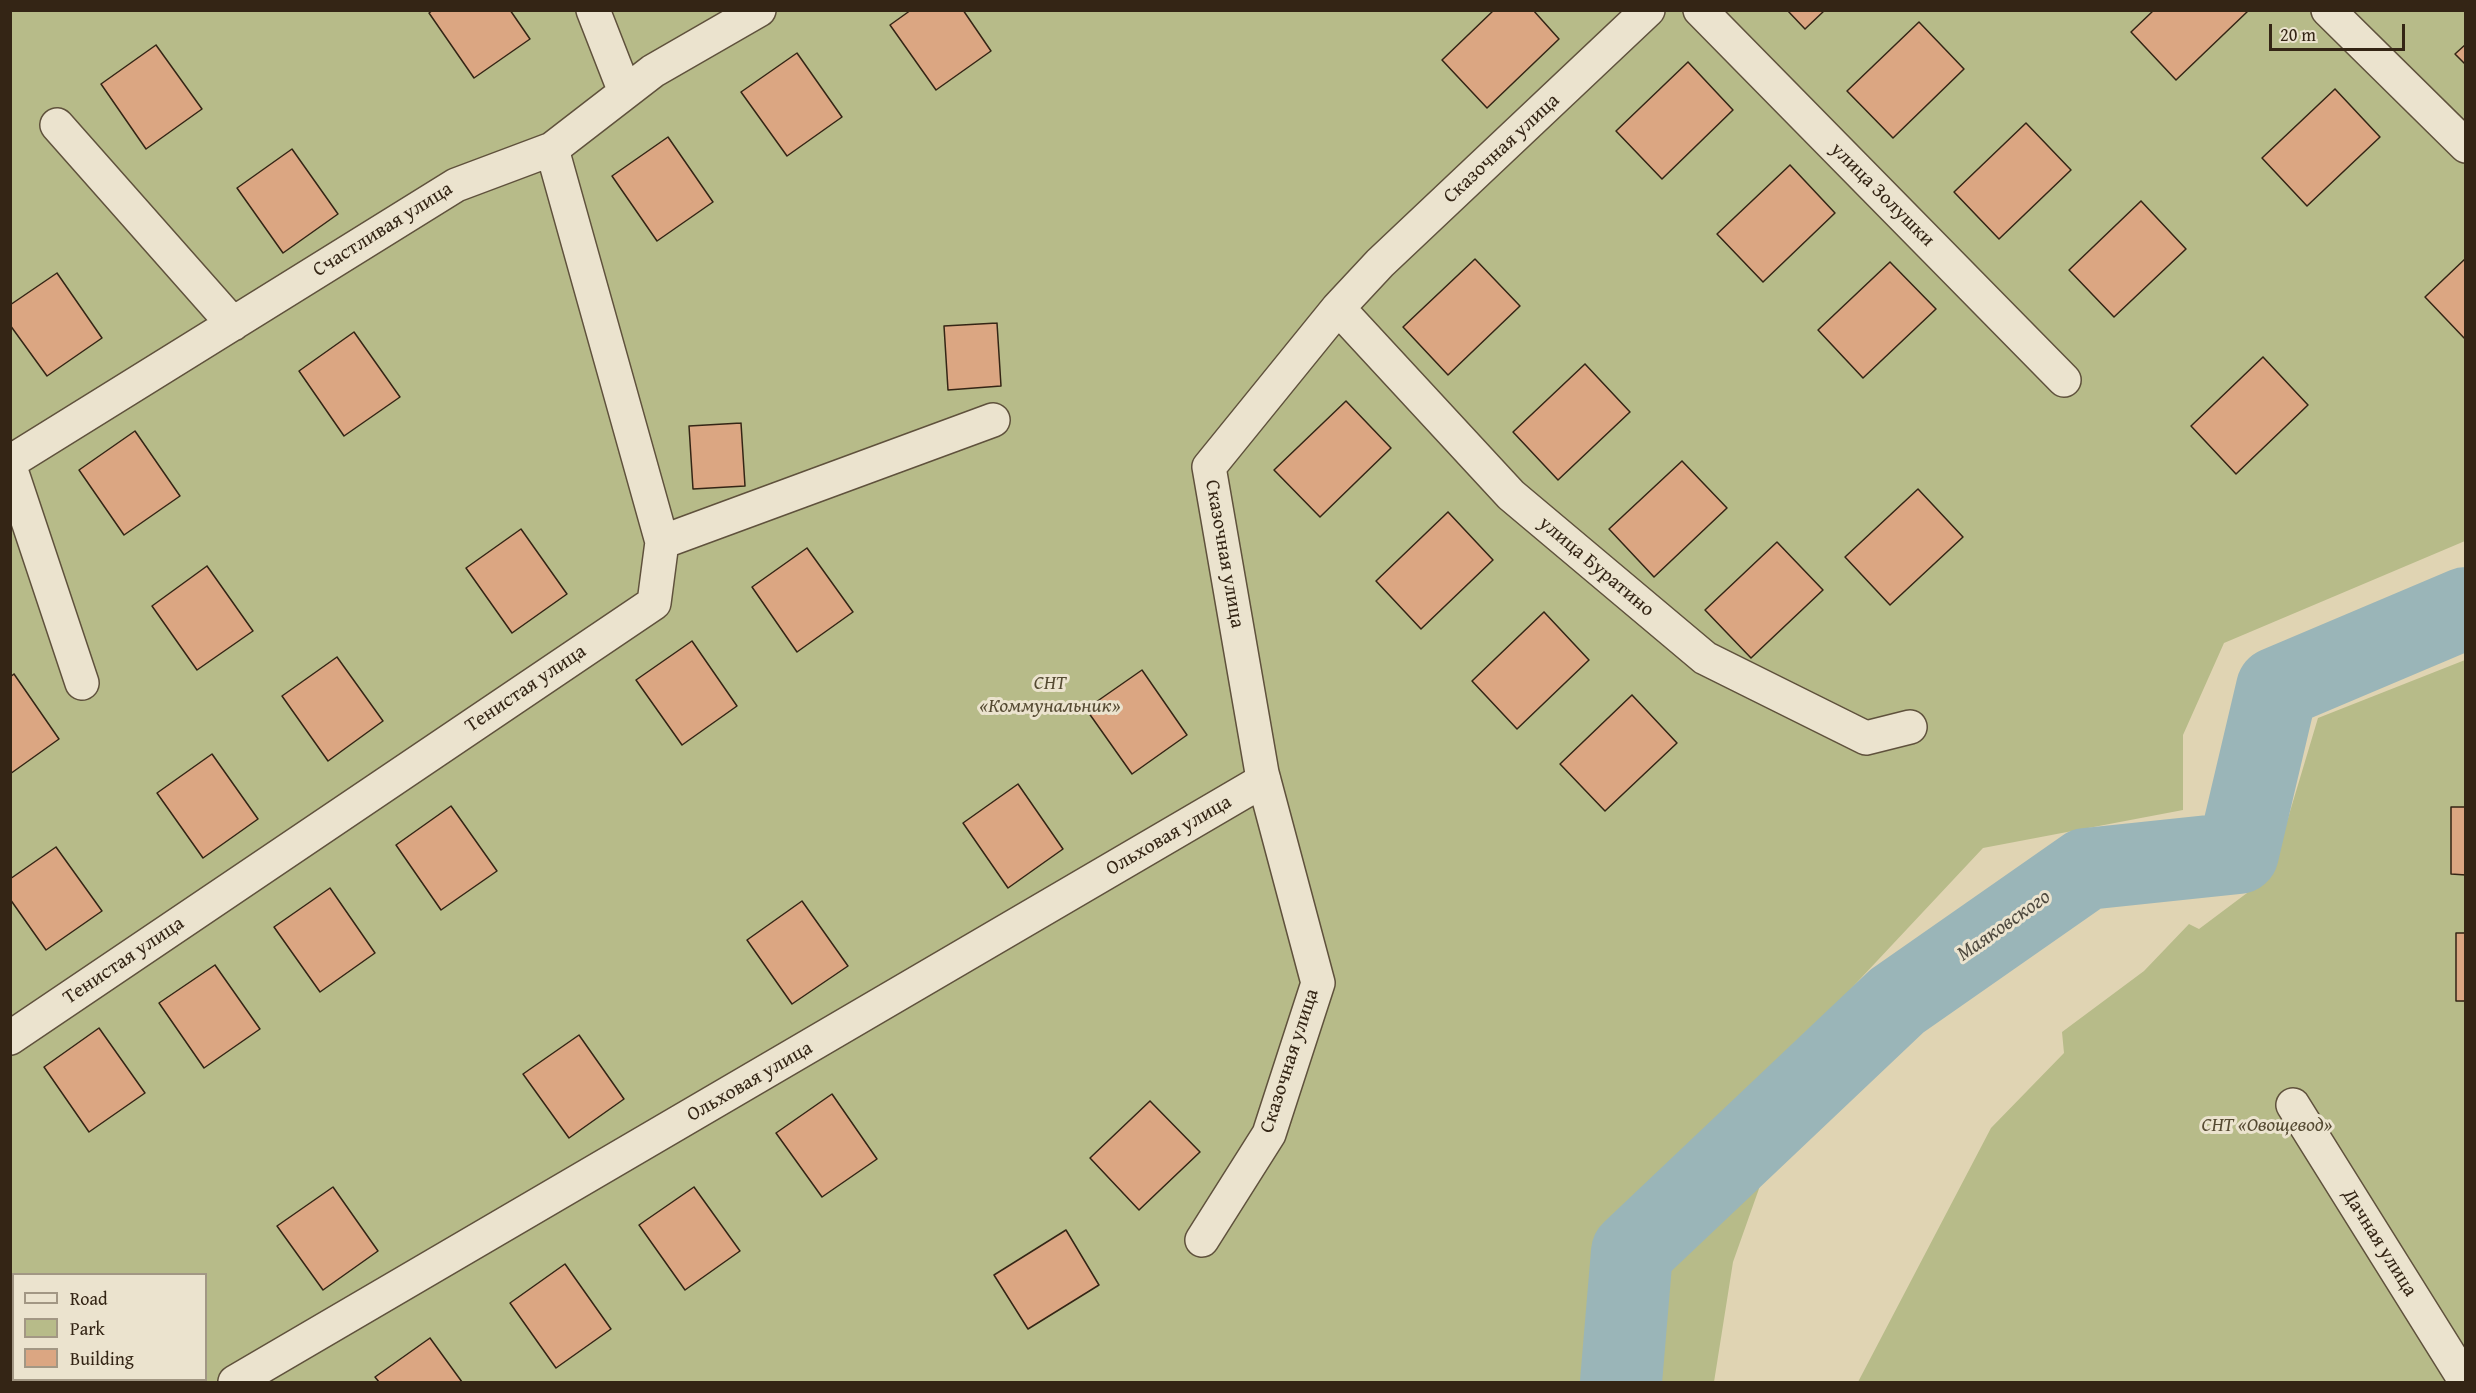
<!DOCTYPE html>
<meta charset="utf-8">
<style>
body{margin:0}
#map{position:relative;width:2476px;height:1393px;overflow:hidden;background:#e0d4b3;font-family:"Gentium Book Plus",serif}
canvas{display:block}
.frame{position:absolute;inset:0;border:12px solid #342515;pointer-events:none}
.legend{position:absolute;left:12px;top:1273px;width:195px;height:108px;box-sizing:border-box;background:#ebe3ce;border:2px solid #a29784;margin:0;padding:8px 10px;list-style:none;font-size:18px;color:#342515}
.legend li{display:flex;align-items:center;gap:12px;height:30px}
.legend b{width:30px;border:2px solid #a29784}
.scale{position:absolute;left:2269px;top:24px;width:136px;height:27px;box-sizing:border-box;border:3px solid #342515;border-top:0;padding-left:8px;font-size:18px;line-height:21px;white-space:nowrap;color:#342515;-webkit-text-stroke:4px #ebe3ce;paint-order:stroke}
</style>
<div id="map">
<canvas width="2476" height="1393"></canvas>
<div class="frame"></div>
<ul class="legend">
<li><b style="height:8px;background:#ebe3ce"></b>Road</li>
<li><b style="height:16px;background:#b7bb89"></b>Park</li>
<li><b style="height:16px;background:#dba682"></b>Building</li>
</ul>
<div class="scale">20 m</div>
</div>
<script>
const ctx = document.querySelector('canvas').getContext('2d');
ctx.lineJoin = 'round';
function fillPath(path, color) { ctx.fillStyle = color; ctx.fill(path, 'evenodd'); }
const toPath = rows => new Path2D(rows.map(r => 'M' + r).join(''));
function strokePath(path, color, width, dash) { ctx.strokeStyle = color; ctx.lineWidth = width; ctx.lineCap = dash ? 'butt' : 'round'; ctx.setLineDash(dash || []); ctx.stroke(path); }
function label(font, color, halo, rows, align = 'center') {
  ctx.font = font + ' "Gentium Book Plus",serif'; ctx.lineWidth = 6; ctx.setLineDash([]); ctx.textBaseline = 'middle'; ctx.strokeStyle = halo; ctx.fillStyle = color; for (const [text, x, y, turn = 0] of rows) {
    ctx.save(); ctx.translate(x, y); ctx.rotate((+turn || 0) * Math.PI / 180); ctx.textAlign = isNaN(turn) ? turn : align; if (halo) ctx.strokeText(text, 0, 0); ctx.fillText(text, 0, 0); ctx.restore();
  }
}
fillPath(toPath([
 [10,11,2465,11,2465,541,2224,643,2183,735,2183,810,1983,848,1817,1025,1733,1262,1714,1382,11,1382],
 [14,1274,206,1274,206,1380,14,1380],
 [2465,660,2465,1382,1858,1382,1991,1128,2064,1053,2062,1032,2144,971,2189,924,2199,929,2271,875,2318,718]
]), '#b7bb89');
strokePath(toPath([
 [1621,1382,1632,1252,1897,1001,2086,869,2238,853,2277,688,2466,608]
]), '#9ab5b8', 82);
const building = toPath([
 [433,10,510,10,530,39,474,78,429,13,433,10],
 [911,10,963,10,991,51,936,90,890,25,911,10],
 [1494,10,1533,10,1559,39,1487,108,1442,60,1494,10],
 [1787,10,1825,10,1805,29,1787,10],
 [2154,10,2248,10,2248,11,2176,80,2131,32,2154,10],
 [1919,22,1964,69,1893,138,1847,91,1919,22],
 [2466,44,2466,65,2455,54,2466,44],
 [156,45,202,109,146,149,101,84,156,45],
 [797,53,842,117,787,156,741,92,797,53],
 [1688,62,1733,110,1662,179,1616,131,1688,62],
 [2335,89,2380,137,2307,206,2262,158,2335,89],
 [2026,123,2071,170,1999,239,1954,192,2026,123],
 [668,137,713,202,657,241,612,176,668,137],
 [292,149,338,214,283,253,237,188,292,149],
 [1790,165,1835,213,1763,282,1717,234,1790,165],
 [2141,201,2186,249,2114,317,2069,270,2141,201],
 [2466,258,2466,340,2425,297,2466,258],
 [1475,259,1520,306,1448,375,1403,327,1475,259],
 [1890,262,1936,309,1863,378,1818,330,1890,262],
 [57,273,102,338,47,376,10,325,10,305,57,273],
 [997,323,1001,386,948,390,944,326,997,323],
 [354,332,400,397,344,436,299,371,354,332],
 [2263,357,2308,405,2236,474,2191,426,2263,357],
 [1585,364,1630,412,1558,480,1513,432,1585,364],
 [1346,401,1391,448,1320,517,1274,470,1346,401],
 [741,423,745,486,693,489,689,426,741,423],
 [135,431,180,496,124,535,79,470,135,431],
 [1682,461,1727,508,1654,577,1609,529,1682,461],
 [1918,489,1963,537,1890,605,1845,557,1918,489],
 [1448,512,1493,560,1421,629,1376,581,1448,512],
 [521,529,567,594,512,633,466,568,521,529],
 [1777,542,1823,590,1751,658,1705,610,1777,542],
 [807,548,853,612,797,652,752,587,807,548],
 [207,566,253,631,197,670,152,606,207,566],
 [1544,612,1589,660,1517,729,1472,681,1544,612],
 [692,641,737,706,682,745,636,680,692,641],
 [337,657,383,721,328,761,282,696,337,657],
 [1142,670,1187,735,1132,774,1086,709,1142,670],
 [14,674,59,739,10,774,10,677,14,674],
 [1632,695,1677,743,1605,811,1560,764,1632,695],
 [212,754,258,819,203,858,157,793,212,754],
 [1018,784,1063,849,1008,888,963,823,1018,784],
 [451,806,497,871,441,910,396,845,451,806],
 [2451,807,2466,807,2466,875,2451,874,2451,807],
 [56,847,102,911,46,950,10,899,10,879,56,847],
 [330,888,375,953,320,992,274,927,330,888],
 [802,901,848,966,792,1004,747,940,802,901],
 [2456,933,2466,933,2466,1001,2456,1001,2456,933],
 [215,965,260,1029,204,1068,159,1003,215,965],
 [99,1028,145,1093,89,1132,44,1067,99,1028],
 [579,1035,624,1099,569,1138,523,1074,579,1035],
 [832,1094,877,1159,822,1197,776,1133,832,1094],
 [1150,1101,1200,1152,1139,1210,1090,1158,1150,1101],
 [333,1187,378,1251,323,1290,277,1226,333,1187],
 [694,1187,740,1251,685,1290,639,1225,694,1187],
 [1066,1230,1099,1285,1028,1329,994,1275,1066,1230],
 [565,1264,611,1329,556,1368,510,1303,565,1264],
 [430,1338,462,1382,379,1382,375,1377,430,1338],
 [67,1380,151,1380,148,1382,70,1382,67,1380]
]);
fillPath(building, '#dba682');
strokePath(building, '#342515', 1.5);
const minor = toPath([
 [593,10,625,92],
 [1700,10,2064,380],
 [2328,10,2466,146],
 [57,125,233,324],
 [1338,308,1511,495,1705,658,1866,738,1910,727],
 [10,462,456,185,552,149,653,71,759,10],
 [10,467,82,683],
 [662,542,993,420],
 [10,1038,654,603,662,542,552,149],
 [2293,1105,2466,1382],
 [1202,1240,1269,1134,1318,983,1262,773,1209,467,1338,308,1380,263,1648,10],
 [235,1382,1264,780]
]);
strokePath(minor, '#5f513c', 36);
strokePath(minor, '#ebe3ce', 33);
label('20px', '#342515', '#ebe3ce', [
 ["Сказочная улица",1502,149,-43],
 ["улица Золушки",1882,195,45],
 ["Счастливая улица",383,230,-32],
 ["Сказочная улица",1224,554,80],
 ["улица Буратино",1596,567,40],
 ["Тенистая улица",526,689,-34],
 ["Ольховая улица",1169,836,-30],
 ["Тенистая улица",124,961,-34],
 ["Сказочная улица",1290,1061,-72],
 ["Ольховая улица",750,1082,-30],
 ["Дачная улица",2379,1243,58]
]);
label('italic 20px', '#554a32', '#ebe3ce', [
 ["СНТ",1050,684],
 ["«Коммунальник»",1050,707],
 ["СНТ «Овощевод»",2267,1126]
]);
label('italic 21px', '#4e493e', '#ebe3ce', [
 ["Маяковского",2004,926,-35]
]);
</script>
